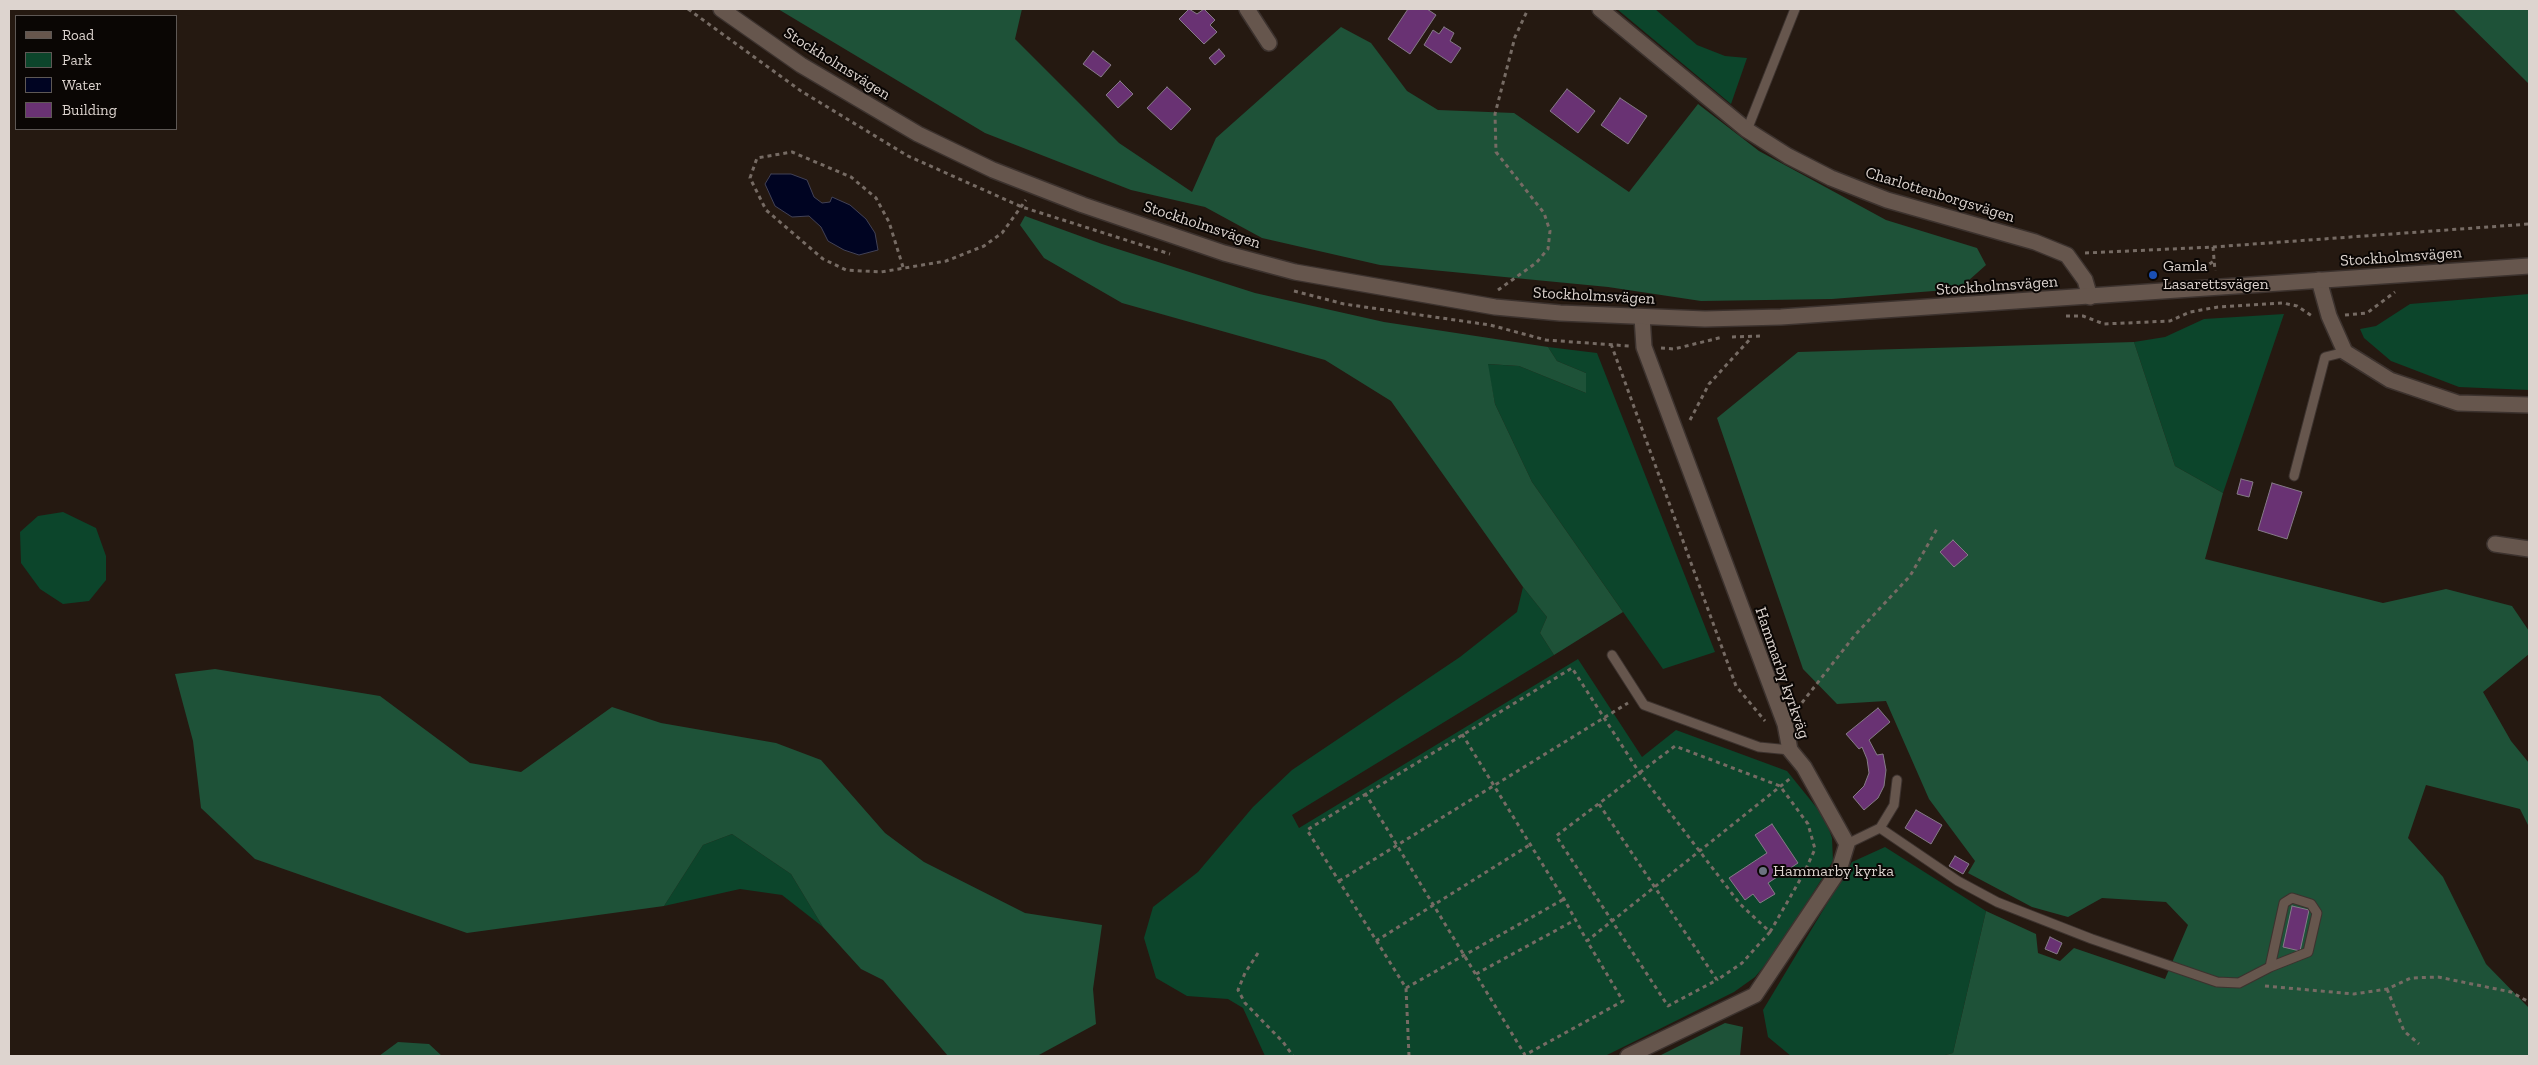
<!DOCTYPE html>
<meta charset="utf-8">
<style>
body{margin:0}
#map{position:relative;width:2538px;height:1065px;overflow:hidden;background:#251911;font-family:"Zilla Slab",serif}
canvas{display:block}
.frame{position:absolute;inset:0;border:10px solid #ddd4cf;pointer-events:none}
.legend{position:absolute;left:15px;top:15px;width:162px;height:115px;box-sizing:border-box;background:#0a0604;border:1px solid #5e5855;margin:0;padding:6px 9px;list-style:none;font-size:15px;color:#ddd4cf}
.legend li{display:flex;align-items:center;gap:10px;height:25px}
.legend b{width:25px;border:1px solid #5e5855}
</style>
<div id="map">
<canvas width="2538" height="1065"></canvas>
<div class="frame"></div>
<ul class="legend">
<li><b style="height:6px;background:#66564d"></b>Road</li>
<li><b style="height:14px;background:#0c452b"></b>Park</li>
<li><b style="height:14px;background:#000422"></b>Water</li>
<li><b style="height:14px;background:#693273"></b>Building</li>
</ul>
</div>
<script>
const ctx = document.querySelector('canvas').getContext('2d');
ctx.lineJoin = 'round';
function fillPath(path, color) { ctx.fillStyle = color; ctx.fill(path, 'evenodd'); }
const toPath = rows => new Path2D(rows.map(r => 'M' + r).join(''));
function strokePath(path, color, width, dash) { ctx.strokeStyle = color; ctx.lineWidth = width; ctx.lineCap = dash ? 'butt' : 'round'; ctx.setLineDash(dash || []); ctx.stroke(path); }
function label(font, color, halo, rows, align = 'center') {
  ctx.font = font + ' "Zilla Slab",serif'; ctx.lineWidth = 4; ctx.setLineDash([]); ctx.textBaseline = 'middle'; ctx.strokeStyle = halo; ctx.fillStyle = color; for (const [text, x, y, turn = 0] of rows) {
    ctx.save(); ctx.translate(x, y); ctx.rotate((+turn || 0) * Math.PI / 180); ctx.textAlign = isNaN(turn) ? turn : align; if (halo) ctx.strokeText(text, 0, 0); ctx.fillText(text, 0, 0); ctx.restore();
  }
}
fillPath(toPath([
 [1617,9,1655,9,1697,45,1725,56,1747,58,1731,104],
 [2529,294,2529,390,2459,387,2391,361,2364,338,2360,329,2376,326,2410,304],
 [2284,314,2223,493,2175,466,2134,342,2165,337,2204,319],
 [1548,347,1597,353,1715,652,1663,669,1532,482,1495,404,1487,364,1519,366,1586,393,1586,373,1557,361],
 [63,512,96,528,106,556,106,580,89,601,63,604,40,589,21,563,20,532,38,516],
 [1523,587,1547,617,1540,633,1554,655,1292,815,1299,828,1578,659,1642,757,1676,730,1787,771,1825,818,1832,838,1833,861,1776,952,1755,977,1734,992,1605,1056,1265,1056,1243,1008,1228,999,1187,996,1156,978,1144,938,1153,907,1198,872,1253,807,1292,770,1460,657,1517,612],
 [732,834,791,874,823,927,782,895,740,889,664,906,703,845],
 [1885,847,1986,911,1953,1053,1942,1056,1791,1056,1768,1037,1763,1010,1852,862]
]), '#0c452b');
fillPath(toPath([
 [778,9,1022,9,1015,39,1119,143,1192,192,1216,138,1341,27,1371,43,1407,91,1438,110,1514,113,1629,192,1698,104,1759,151,1886,220,1977,248,1986,265,1959,289,1832,299,1701,301,1608,287,1380,265,1262,238,1205,207,1131,190,985,133],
 [2453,9,2529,9,2529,84],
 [1025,216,1102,244,1255,293,1384,322,1548,347,1557,361,1586,373,1586,393,1519,366,1488,364,1495,404,1532,482,1623,612,1554,655,1540,633,1547,617,1523,587,1391,401,1325,360,1122,303,1044,258,1020,225],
 [2134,342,2175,466,2223,493,2205,559,2383,603,2446,589,2512,606,2529,631,2529,654,2483,692,2511,741,2529,763,2529,827,2520,809,2426,785,2408,838,2443,877,2486,964,2529,1008,2529,1056,1942,1056,1953,1053,1986,911,2036,934,2038,953,2060,961,2074,948,2165,979,2188,925,2166,902,2102,898,2068,917,2032,907,1968,873,1975,861,1929,799,1886,701,1837,704,1803,669,1717,418,1798,352],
 [215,669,380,696,470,763,521,772,612,707,661,723,776,743,821,760,885,833,924,862,1025,913,1102,925,1093,989,1096,1024,1037,1056,948,1056,883,980,861,969,823,927,791,874,732,834,703,845,664,906,467,933,255,859,201,808,193,741,175,674],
 [1725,1023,1743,1027,1740,1056,1659,1056],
 [398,1042,429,1044,442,1056,379,1056]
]), '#1e5238');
const water = toPath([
 [771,174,791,174,807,180,814,197,822,203,830,202,832,197,850,205,866,219,875,233,878,250,859,255,844,250,828,241,821,227,809,216,792,217,775,206,765,184,771,174]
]);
fillPath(water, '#000422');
strokePath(water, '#424256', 1);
const building = toPath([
 [1189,9,1197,14,1204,9,1215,20,1210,25,1217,32,1204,44,1179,19,1189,9],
 [1408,9,1427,9,1436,15,1410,54,1388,39,1408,9],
 [1444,27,1454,33,1450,41,1461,48,1451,63,1424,45,1433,30,1439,34,1444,27],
 [1219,49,1225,56,1215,65,1209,58,1219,49],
 [1093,51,1111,65,1101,77,1083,64,1093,51],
 [1120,81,1133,94,1118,108,1106,95,1120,81],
 [1167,87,1191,109,1171,130,1147,108,1167,87],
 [1567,89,1595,111,1578,133,1550,111,1567,89],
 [1620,98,1647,116,1628,144,1601,125,1620,98],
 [2241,479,2253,482,2249,497,2237,494,2241,479],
 [2272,483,2302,492,2287,539,2258,530,2272,483],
 [1953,540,1968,555,1954,567,1940,552,1953,540],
 [1878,708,1890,722,1869,740,1877,755,1883,754,1886,770,1884,786,1878,798,1864,810,1853,797,1864,786,1869,773,1867,759,1862,747,1859,749,1846,734,1878,708],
 [1916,810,1942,825,1931,844,1905,828,1916,810],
 [1772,824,1798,863,1768,883,1775,894,1760,903,1753,894,1745,900,1729,878,1767,853,1755,835,1772,824],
 [1955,856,1969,864,1963,874,1949,866,1955,856],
 [2292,906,2309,910,2300,951,2283,947,2292,906],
 [2050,937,2062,943,2057,954,2045,949,2050,937]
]);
fillPath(building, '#693273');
strokePath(building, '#867b88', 1);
const service = toPath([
 [1747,130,1795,9],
 [2294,476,2325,357,2345,352],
 [1612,655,1644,705,1759,747,1790,750],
 [1880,828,1894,805,1897,780],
 [1847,844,1880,828,1958,881,1997,902,2092,939,2217,982,2239,983,2270,967,2308,952,2317,913,2311,904,2292,898,2284,903,2270,967]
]);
const minor = toPath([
 [1247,9,1269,43],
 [1600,9,1747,130,1788,156,1831,178,1887,200,2035,242,2067,255,2085,280,2090,297],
 [2319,280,2329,316,2345,352,2390,380,2458,403,2529,405],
 [2495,544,2529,549],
 [1628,1056,1755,995,1839,870,1847,844,1804,767,1790,750,1785,724,1644,347,1642,317]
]);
const tertiary = toPath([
 [721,9,801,65,918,134,993,170,1083,205,1224,253,1295,272,1495,307,1560,313,1705,319,1781,317,2529,266]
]);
strokePath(service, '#3c322e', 11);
strokePath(minor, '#3c322e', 18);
strokePath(tertiary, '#3c322e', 18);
strokePath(toPath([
 [688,9,801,91,908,156,1022,207,1170,254],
 [2213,247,2215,271],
 [2085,253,2213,247,2529,224],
 [903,267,889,222,876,198,851,177,792,152,757,158,750,178,766,210,823,259,846,270,881,272,946,261,984,246,1002,233,1026,200],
 [2195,270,2202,269,2214,261],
 [1498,290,1536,263,1548,249,1550,231,1544,213,1496,152,1495,114,1515,37,1528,9],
 [1294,291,1344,304,1490,325,1546,340,1629,346],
 [2345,315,2367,313,2395,292],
 [2066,316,2083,316,2104,324,2170,321,2190,312,2218,307,2283,303,2297,306,2312,316],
 [1732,337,1763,336],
 [1611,344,1736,686,1765,721],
 [1661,348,1674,349,1723,337],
 [1690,420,1709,384,1751,338],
 [1797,709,1855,635,1910,576,1938,527],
 [1462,734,1564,899,1587,941],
 [1365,793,1525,1055,1623,1001,1587,941,1792,777],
 [1599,804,1717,980,1668,1006,1556,836,1675,746,1780,786,1808,824,1815,849,1804,873,1770,932],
 [1339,881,1628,703],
 [1376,941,1531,844],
 [1258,953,1245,973,1238,990,1245,1003,1283,1042,1293,1056],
 [1476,974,1575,920],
 [2265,986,2354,994,2387,989,2411,978,2438,977,2511,992,2529,1002],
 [1406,988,1564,899],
 [2387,989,2404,1031,2419,1044],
 [1409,1056,1406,988,1307,830,1572,668,1639,772,1740,904,1770,932,1742,963,1717,980]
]), '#766b64', 3, [4, 4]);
strokePath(service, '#66564d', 9);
strokePath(minor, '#66564d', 15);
strokePath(tertiary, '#66564d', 15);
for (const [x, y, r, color] of [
 [2153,275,5,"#1a4fb4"],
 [1763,871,5,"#6b7280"]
]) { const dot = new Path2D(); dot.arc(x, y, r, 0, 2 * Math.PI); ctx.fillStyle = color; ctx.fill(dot); strokePath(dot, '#0a0604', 2); }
label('16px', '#ddd4cf', '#0a0604', [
 ["Stockholmsvägen",837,64,32],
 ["Charlottenborgsvägen",1940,195,17],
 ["Stockholmsvägen",1202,225,18],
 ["Stockholmsvägen",2401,257,-4],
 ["Stockholmsvägen",1997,286,-4],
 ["Stockholmsvägen",1594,296,3],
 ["Hammarby kyrkväg",1782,673,71]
]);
label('16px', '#ddd4cf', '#0a0604', [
 ["Gamla",2163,266],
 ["Lasarettsvägen",2163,284],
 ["Hammarby kyrka",1773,871]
], 'left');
</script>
